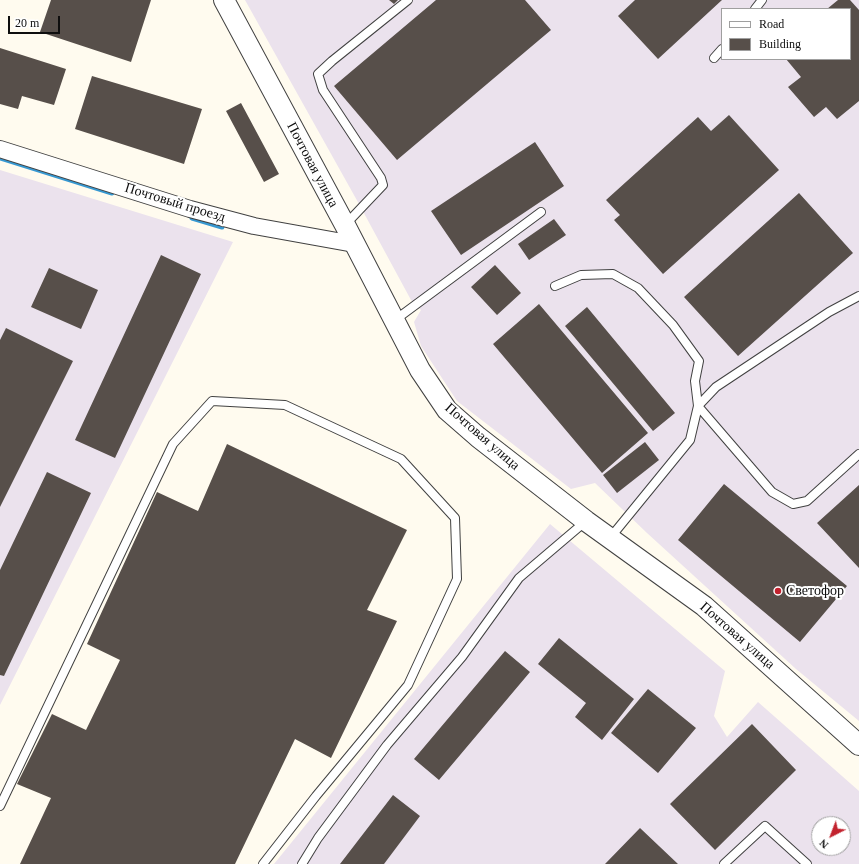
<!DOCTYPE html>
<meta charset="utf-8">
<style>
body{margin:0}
#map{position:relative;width:859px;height:864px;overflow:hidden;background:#fffbef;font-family:Georgia,serif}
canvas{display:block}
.legend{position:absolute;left:721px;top:8px;width:130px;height:52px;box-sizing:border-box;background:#fff;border:1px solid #9f9f9f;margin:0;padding:5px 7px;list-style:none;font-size:12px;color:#0e0e0e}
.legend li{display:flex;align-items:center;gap:8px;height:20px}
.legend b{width:20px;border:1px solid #9f9f9f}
.north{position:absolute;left:811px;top:816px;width:40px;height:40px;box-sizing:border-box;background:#fff;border:1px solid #9f9f9f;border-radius:50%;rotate:222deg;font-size:11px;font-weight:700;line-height:16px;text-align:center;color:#0e0e0e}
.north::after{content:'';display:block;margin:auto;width:14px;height:18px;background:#c2222e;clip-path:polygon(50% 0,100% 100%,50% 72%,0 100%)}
.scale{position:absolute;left:8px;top:16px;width:52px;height:18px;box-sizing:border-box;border:2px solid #0e0e0e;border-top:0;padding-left:5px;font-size:12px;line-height:14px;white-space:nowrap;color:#0e0e0e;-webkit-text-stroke:3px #fff;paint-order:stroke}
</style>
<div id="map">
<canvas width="859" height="864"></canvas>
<ul class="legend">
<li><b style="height:5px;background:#fff"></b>Road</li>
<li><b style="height:11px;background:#574f4a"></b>Building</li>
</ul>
<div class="north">N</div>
<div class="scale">20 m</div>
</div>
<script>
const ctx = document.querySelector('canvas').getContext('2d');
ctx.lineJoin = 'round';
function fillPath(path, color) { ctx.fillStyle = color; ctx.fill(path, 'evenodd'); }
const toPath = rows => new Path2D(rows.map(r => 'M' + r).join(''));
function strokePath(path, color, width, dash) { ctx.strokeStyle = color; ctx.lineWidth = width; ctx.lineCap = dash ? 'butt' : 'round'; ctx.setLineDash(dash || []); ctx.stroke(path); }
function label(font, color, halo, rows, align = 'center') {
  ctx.font = font + ' Georgia,serif'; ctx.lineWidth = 4; ctx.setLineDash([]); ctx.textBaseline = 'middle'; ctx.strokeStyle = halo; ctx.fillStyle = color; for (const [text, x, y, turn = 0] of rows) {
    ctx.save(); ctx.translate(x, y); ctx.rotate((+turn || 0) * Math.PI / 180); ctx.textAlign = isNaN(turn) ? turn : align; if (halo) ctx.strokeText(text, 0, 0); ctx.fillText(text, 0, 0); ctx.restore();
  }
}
fillPath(toPath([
 [245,0,859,0,859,721,796,669,647,533,595,483,571,489,457,401,421,346,414,322,421,310,411,300,359,204],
 [722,9,850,9,850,59,722,59],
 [0,170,233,242,0,705],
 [550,524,725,671,714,716,727,737,758,702,859,791,859,864,274,864],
 [819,824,843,824,843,848,819,848]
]), '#ebe2ed');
strokePath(toPath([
 [0,158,112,193],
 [192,218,222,227]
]), '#3798d1', 5);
fillPath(toPath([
 [51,0,151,0,131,62,40,32],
 [389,0,398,0,394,4],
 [436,0,525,0,551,30,397,160,334,86],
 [635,0,722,0,658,59,618,16],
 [838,0,850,0,859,10,859,101,837,119,826,107,814,117,788,87,801,77,786,59,850,59,850,9,827,9],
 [0,48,66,69,54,105,22,96,18,109,0,104],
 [92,76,202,109,184,164,75,129],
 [241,103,279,174,264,182,226,111],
 [729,115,779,170,663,274,614,220,620,215,606,200,698,117,711,131],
 [535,142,564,186,461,255,431,211],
 [799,193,853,253,738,356,684,297],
 [554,219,566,235,529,260,518,244],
 [161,255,201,274,115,458,75,440],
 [495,265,521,293,497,315,471,287],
 [49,268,98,290,81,329,31,307],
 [539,304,648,433,602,473,493,344],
 [587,307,675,413,653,431,565,326],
 [6,328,73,361,0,507,0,340],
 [645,442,659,460,617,493,603,475],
 [227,444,407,530,367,610,397,621,331,758,295,739,235,864,20,864,51,798,17,784,52,714,86,730,120,660,87,644,157,492,198,511],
 [47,472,91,493,4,676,0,675,0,570],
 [724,484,847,586,800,642,678,540],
 [859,485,859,568,817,523],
 [559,638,634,699,602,740,575,717,586,703,538,664],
 [505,651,530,672,439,780,414,759],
 [648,689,696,728,658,773,611,733],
 [752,724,796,770,715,850,670,804],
 [393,795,420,816,384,864,340,864],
 [640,828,678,864,605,864]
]), '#574f4a');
const service = toPath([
 [755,9,762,0],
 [714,58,722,49],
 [345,225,383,185,381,178,323,90,318,74,332,61,408,0],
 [555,286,581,275,613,274,638,288,673,325,699,361,695,381,698,406,772,492,793,504,807,501,859,454],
 [395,320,541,212],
 [610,538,690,440,698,406,716,387,829,312,859,296],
 [0,806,173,444,212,401,285,405,401,459,455,518,457,579,408,685,316,796,263,864],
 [302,864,318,838,387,745,462,657,519,578,586,521],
 [724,864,765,826,807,864]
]);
const minor = toPath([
 [0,149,190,209,254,226,354,244]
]);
const tertiary = toPath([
 [224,0,345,225,420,370,447,410,478,437,586,521,704,606,859,745]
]);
strokePath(service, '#414141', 10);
strokePath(minor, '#414141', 18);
strokePath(tertiary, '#414141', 22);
strokePath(service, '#fff', 8);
strokePath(minor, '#fff', 16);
strokePath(tertiary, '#fff', 20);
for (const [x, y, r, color] of [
 [778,591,4,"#c2222e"]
]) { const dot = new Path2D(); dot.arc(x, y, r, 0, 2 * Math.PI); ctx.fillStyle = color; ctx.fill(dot); strokePath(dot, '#fff', 1.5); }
label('14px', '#0e0e0e', '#fff', [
 ["Почтовая улица",312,165,62],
 ["Почтовый проезд",175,203,17],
 ["Почтовая улица",482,437,41],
 ["Почтовая улица",737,636,41]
]);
label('14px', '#0e0e0e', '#fff', [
 ["Светофор",786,591]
], 'left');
</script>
